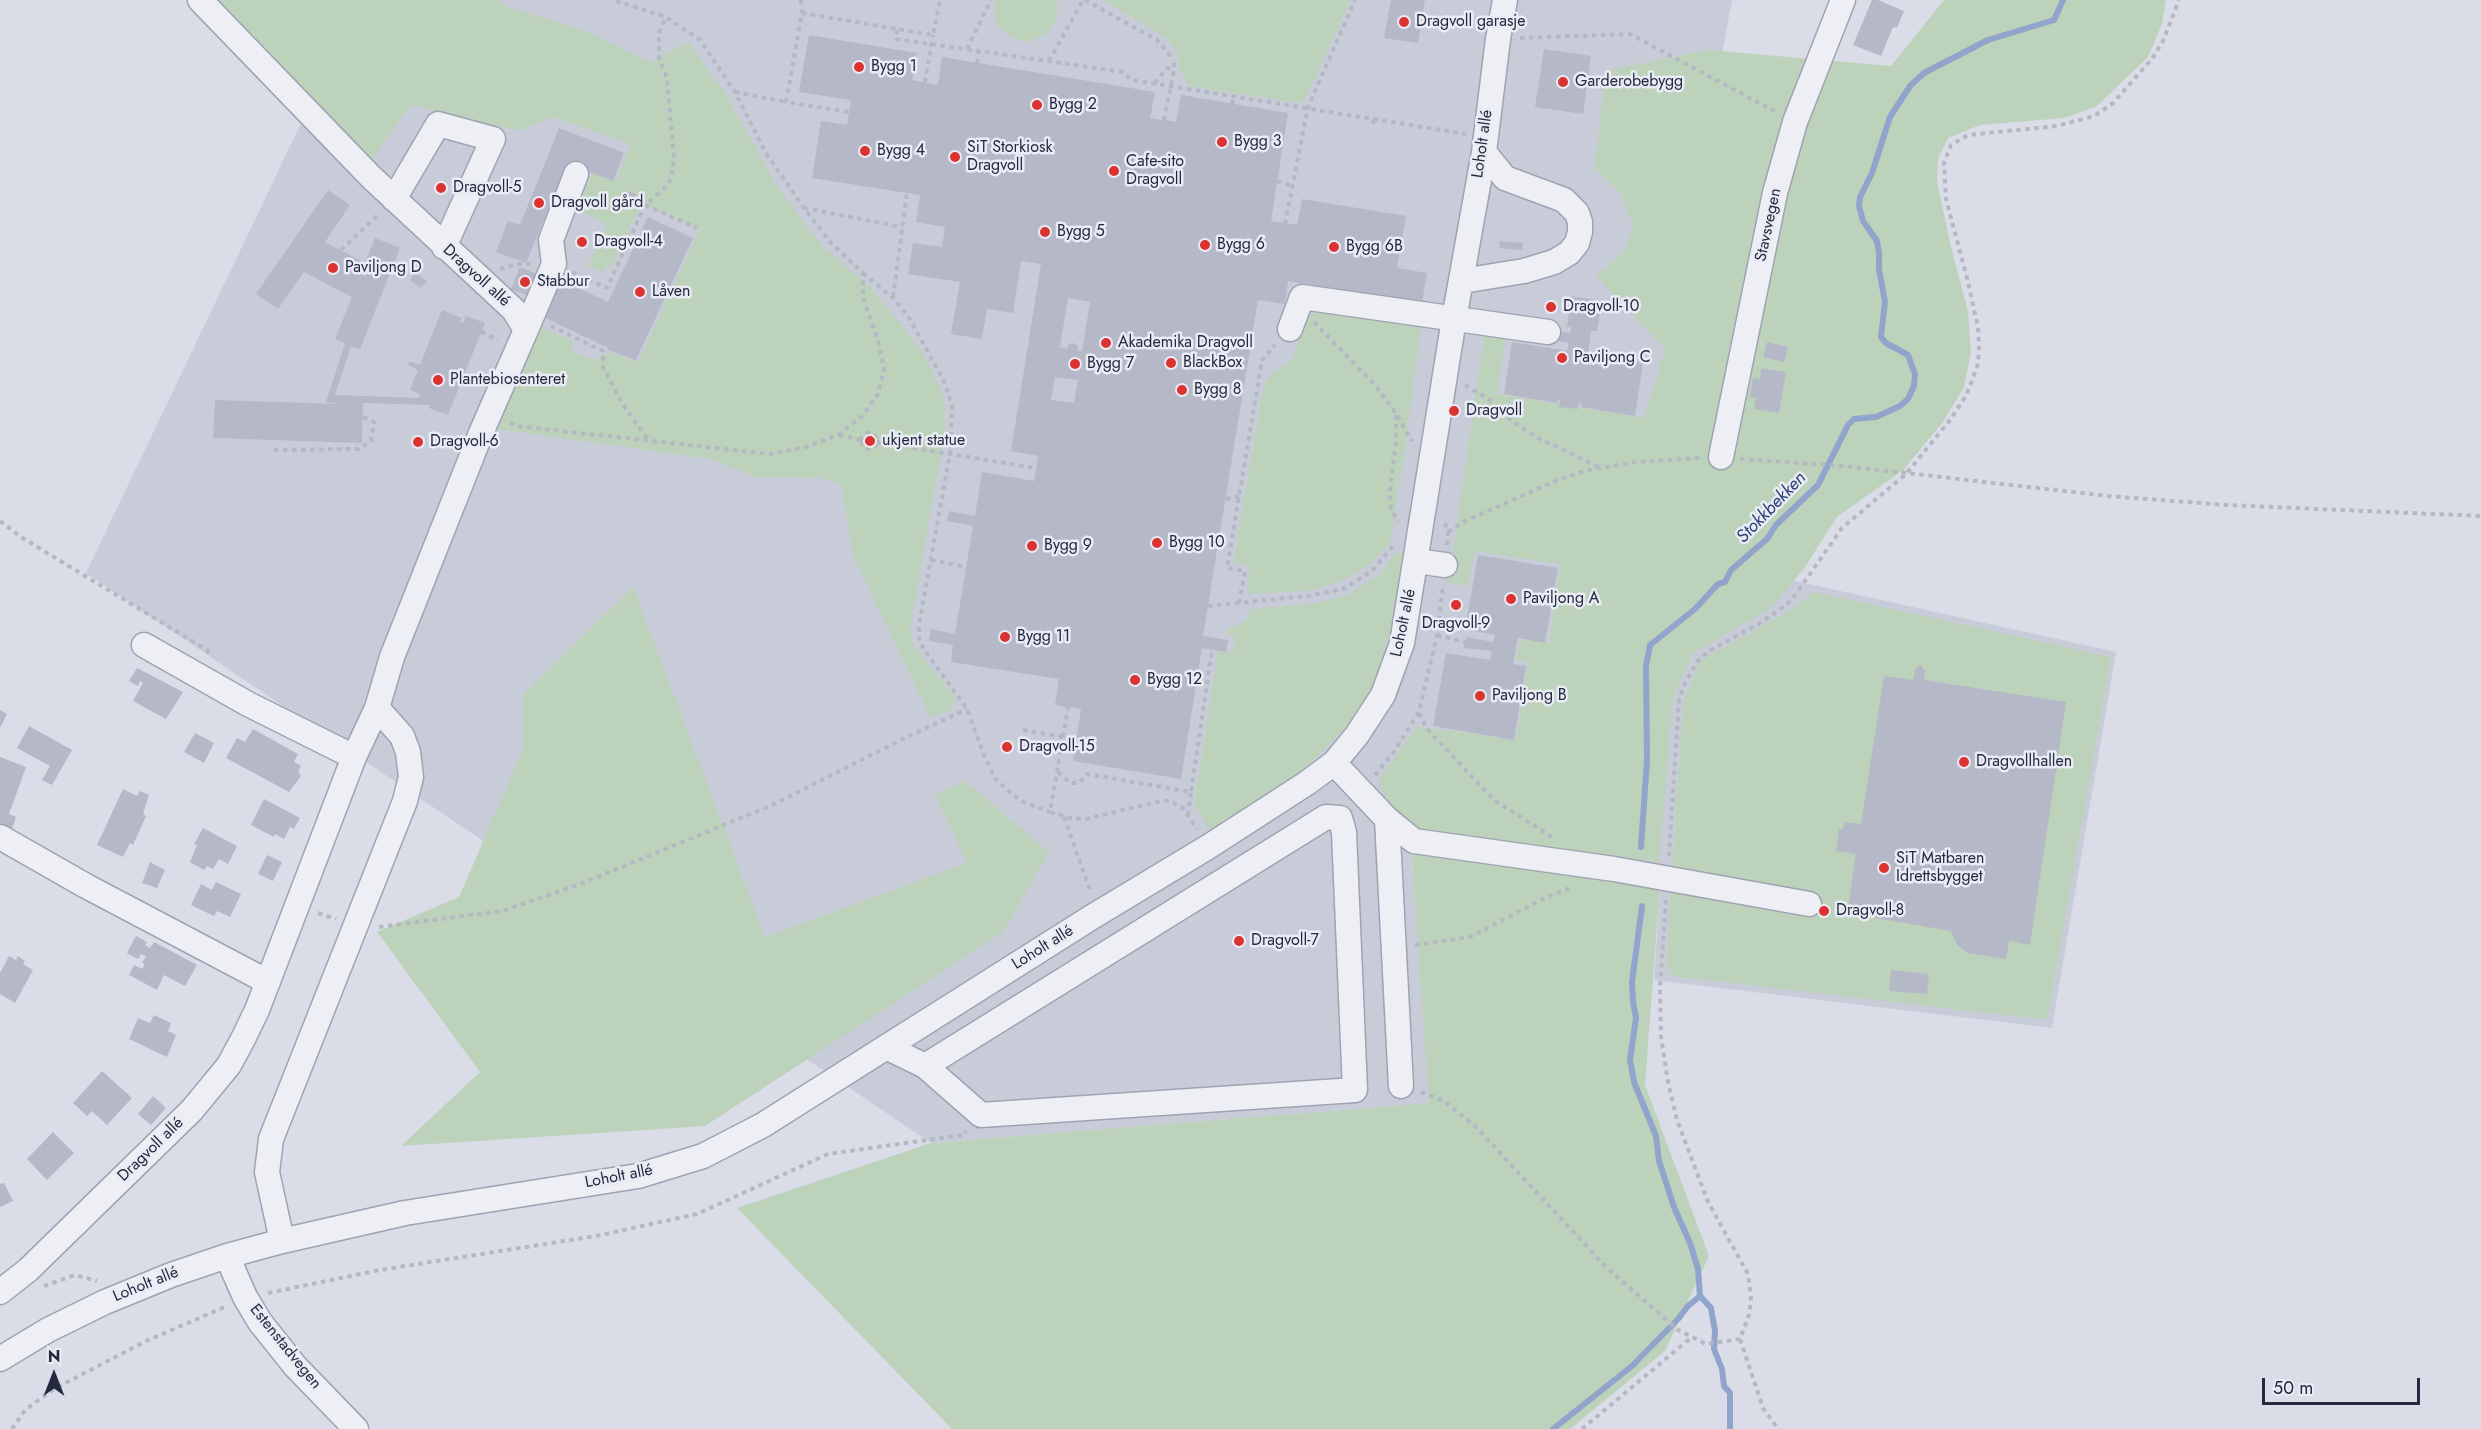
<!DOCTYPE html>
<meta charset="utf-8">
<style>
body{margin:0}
#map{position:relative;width:2481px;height:1429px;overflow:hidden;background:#dadde7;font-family:Jost,sans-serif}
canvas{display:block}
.north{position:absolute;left:24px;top:1345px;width:60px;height:60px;-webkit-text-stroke:4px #eaecf5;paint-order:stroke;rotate:0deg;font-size:16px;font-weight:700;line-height:24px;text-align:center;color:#23293e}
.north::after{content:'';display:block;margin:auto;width:21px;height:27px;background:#23293e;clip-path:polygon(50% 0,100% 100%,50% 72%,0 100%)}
.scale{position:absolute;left:2262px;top:1378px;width:158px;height:27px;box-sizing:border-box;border:3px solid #23293e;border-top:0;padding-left:8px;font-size:18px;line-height:21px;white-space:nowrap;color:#23293e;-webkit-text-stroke:4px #eaecf5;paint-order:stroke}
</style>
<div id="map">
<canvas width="2481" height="1429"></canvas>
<div class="north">N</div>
<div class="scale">50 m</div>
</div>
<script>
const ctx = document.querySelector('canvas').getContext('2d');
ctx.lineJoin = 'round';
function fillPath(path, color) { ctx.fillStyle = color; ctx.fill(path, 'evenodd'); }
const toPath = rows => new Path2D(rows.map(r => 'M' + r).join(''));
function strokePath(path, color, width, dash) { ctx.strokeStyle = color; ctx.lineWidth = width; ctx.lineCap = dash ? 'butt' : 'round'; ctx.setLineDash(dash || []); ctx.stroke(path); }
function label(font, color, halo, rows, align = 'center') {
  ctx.font = font + ' Jost,sans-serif'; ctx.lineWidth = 5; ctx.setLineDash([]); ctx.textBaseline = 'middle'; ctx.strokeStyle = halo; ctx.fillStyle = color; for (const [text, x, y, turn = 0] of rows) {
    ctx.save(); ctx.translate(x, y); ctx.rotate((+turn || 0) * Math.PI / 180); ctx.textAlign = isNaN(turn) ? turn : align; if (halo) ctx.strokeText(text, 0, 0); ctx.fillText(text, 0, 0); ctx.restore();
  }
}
fillPath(toPath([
 [360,0,1732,0,1633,545,2116,652,2052,1028,1654,980,1660,885,1411,846,1430,1103,931,1143,86,573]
]), '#c8ccd9');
fillPath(toPath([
 [210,0,498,0,511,8,588,32,650,62,689,42,726,95,779,189,822,246,872,289,914,341,928,363,940,388,945,404,945,430,910,629,914,647,955,697,950,711,930,717,853,555,841,484,820,478,756,477,710,459,498,429,539,326,575,342,571,351,594,360,609,352,638,362,700,229,642,203,611,267,607,265,603,272,588,266,607,224,582,212,580,202,592,173,617,180,630,144,554,117,519,131,410,105,370,163],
 [995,0,1057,0,1057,19,1046,35,1027,42,1017,40,1000,29,995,20],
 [1103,0,1351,0,1305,99,1298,103,1188,86,1180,69,1176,52,1165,37],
 [1944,0,2166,0,2162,24,2148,57,2097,106,2064,118,1980,125,1948,138,1938,159,1937,182,1951,247,1968,311,1971,353,1964,387,1943,422,1903,470,1837,517,1803,570,1771,608,1693,653,1673,698,1659,863,1612,855,1578,859,1417,834,1398,818,1379,785,1382,775,1417,726,1516,740,1528,663,1516,660,1520,639,1549,643,1560,564,1475,551,1468,586,1448,583,1485,332,1506,337,1497,394,1644,418,1665,349,1596,276,1625,250,1633,225,1622,195,1595,169,1605,71,1709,50,1891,66],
 [1317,310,1421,326,1406,443,1390,543,1368,566,1339,582,1307,591,1247,594,1250,566,1233,563,1264,384,1268,378,1294,357,1302,321],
 [1396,552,1406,555,1391,629,1373,687,1345,728,1297,777,1210,830,1194,805,1218,651,1233,653,1235,637,1227,634,1227,628,1239,625,1247,618,1251,609,1310,604,1346,596,1380,574],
 [633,587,765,937,967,863,935,795,965,781,1049,852,1003,932,705,1126,401,1146,480,1072,377,932,459,897,523,749,523,694],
 [1815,592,2111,657,2047,1020,1673,976,1666,964,1683,702,1700,661,1785,613],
 [1411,846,1660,885,1645,1085,1709,1256,1665,1351,1570,1429,952,1429,737,1208,931,1143,1429,1103]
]), '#bdd2bb');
strokePath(toPath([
 [1641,847,1647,760,1646,666,1650,645,1695,609,1718,584,1725,582,1731,570,1767,539,1776,525,1818,485,1848,425,1854,419,1876,417,1900,406,1908,399,1914,386,1915,374,1908,355,1886,343,1881,337,1885,302,1879,269,1879,253,1877,241,1863,221,1859,206,1860,197,1872,173,1890,117,1910,86,1924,73,1988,40,2054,20,2063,0],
 [1700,1296,1711,1308,1715,1331,1714,1349,1722,1369,1724,1386,1730,1393,1730,1429],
 [1553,1429,1632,1366,1679,1318,1687,1307,1700,1296,1698,1269,1690,1243,1674,1207,1659,1161,1656,1136,1634,1082,1630,1060,1636,1018,1633,1002,1632,982,1642,906]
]), '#91a4cb', 6);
fillPath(toPath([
 [1391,0,1425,0,1418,43,1384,38],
 [1872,0,1878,0,1904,11,1897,28,1893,27,1881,56,1853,45],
 [809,35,917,53,912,80,938,85,942,57,1155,92,1150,118,1176,122,1181,95,1288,113,1271,221,1297,225,1302,199,1406,216,1397,268,1427,273,1422,303,1288,281,1285,304,1258,300,1203,636,1228,640,1226,652,1202,648,1181,779,1073,761,1081,709,1055,705,1059,679,951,662,953,645,929,641,931,629,955,634,973,526,947,521,949,511,975,516,982,472,1034,481,1038,456,1011,451,1041,264,1021,261,1013,313,987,309,982,339,951,334,960,282,908,274,913,243,942,247,945,227,916,222,920,195,812,178,821,121,847,125,851,100,799,92],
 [1068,298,1090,302,1082,351,1078,351,1078,346,1073,343,1069,344,1067,349,1060,347],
 [1055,377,1078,380,1074,403,1051,400],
 [1544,49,1591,56,1583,114,1535,107],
 [559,128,624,153,613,181,567,163,526,263,496,252,508,221,520,225],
 [328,190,350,205,325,242,365,263,375,238,400,248,360,349,351,346,335,395,419,398,420,394,410,390,418,370,408,365,410,361,420,365,442,310,462,318,460,322,463,323,466,316,485,323,448,415,429,408,430,405,363,403,362,443,213,438,215,400,341,404,326,402,345,343,335,339,352,297,304,272,278,309,256,294],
 [624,190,636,194,631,208,619,204],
 [648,217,693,238,636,360,607,350,608,348,539,315,557,278,608,302],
 [1500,241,1523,243,1522,250,1499,248],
 [520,267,540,275,531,297,511,289],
 [415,272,427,281,421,288,410,280],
 [1571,296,1602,301,1597,331,1591,331,1588,354,1643,363,1635,416,1581,407,1582,404,1579,403,1578,409,1559,407,1560,400,1558,400,1557,403,1504,394,1512,342,1567,351,1569,343,1555,340,1557,331,1570,333,1571,327,1567,327],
 [1767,342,1788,347,1784,362,1763,357],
 [1761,368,1786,372,1779,413,1754,409,1756,398,1750,397,1753,378,1760,379],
 [1478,555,1558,568,1545,643,1518,638,1513,664,1526,666,1514,740,1433,726,1446,653,1490,660,1492,651,1464,648,1466,637,1493,642,1495,635,1465,629],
 [1921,665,1925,671,1924,680,2066,702,2030,945,2009,941,2006,959,1968,953,1957,945,1951,931,1847,913,1856,854,1836,851,1838,838,1839,829,1843,829,1844,822,1861,824,1884,676,1913,680,1916,668],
 [137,668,183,692,166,719,133,701,143,683,140,681,138,686,129,681],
 [0,710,7,714,0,728],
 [29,726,72,750,52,785,42,780,50,766,17,748],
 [253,729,298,754,294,762,301,766,298,771,301,776,289,792,226,758,237,738,245,742],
 [195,733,214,743,204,763,184,752],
 [0,757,26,767,9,814,16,817,12,829,0,824],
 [123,789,137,796,140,791,149,795,143,814,146,816,133,845,130,843,123,857,97,845],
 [264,799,300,818,294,829,290,827,284,839,275,834,274,837,251,825],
 [203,828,237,846,228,864,219,859,213,869,207,866,204,870,190,862,197,845,194,844],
 [267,855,282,862,273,881,258,874],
 [150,862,165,870,157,888,142,883],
 [216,882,241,894,230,917,217,911,214,916,191,905,201,884,212,890],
 [136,936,147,942,145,945,150,948,154,942,197,965,185,986,164,975,157,990,129,975,134,965,142,969,145,964,142,963,146,956,141,954,138,959,127,953],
 [9,956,16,960,18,956,25,961,23,964,33,970,15,1003,0,994,0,973],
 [1891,970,1929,974,1927,994,1889,991],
 [154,1015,171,1023,168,1031,176,1035,167,1057,129,1039,138,1018,150,1023],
 [102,1071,132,1098,107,1125,92,1111,87,1116,73,1103],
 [153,1096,166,1108,151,1125,138,1114],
 [53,1132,74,1153,47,1180,27,1159],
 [4,1183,13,1201,0,1207,0,1184]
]), '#b4b8c7');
const minor = toPath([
 [394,199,438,124,493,139,444,247],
 [1462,281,1524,271,1554,262,1569,253,1577,243,1580,232,1580,222,1577,213,1564,200,1505,178,1484,152],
 [1290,329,1302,297,1548,332],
 [526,330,554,264,551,240,576,174],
 [1721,457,1775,193,1795,122,1843,0],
 [1416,561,1445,565],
 [144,645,248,704,354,757],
 [1334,763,1387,819,1414,841,1614,869,1809,904],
 [1387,819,1401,1086],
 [0,837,86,886,268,982],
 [886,1047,925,1066,981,1115,1355,1090,1344,832,1340,818,1326,817,925,1066],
 [282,1241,267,1172,271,1139,405,801,411,777,408,752,402,736,377,708],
 [227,1256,245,1297,260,1322,295,1366,356,1429],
 [0,1292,28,1270,192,1110,229,1065,243,1039,257,1010,354,757,377,708,392,657,481,433,526,330,514,310,371,177,200,0],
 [0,1359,48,1330,105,1302,171,1275,227,1256,282,1241,405,1213,638,1176,703,1156,763,1125,1092,917,1208,847,1307,783,1334,763,1357,735,1383,695,1402,643,1454,319,1484,152,1498,39,1505,0]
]);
strokePath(minor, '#9fa3b1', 27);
strokePath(toPath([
 [801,0,802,13,786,102,849,112],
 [1085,0,1157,40,1174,60],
 [802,13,933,35,940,0],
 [897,30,896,39,1123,72,1132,80,1466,134],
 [1520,38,1630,34,1778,113],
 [967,49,991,0],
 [1049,61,1083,0],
 [977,63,979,51],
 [1155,83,1167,68,1174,70],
 [735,92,786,102],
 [1232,104,1234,95],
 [1373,124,1374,118],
 [1277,181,1292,186],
 [645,205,697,228],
 [804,208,902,227],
 [1285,224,1308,107,1355,0],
 [341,250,379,214],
 [500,269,517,264,531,264],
 [572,272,607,288,645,205,664,189,671,179,674,160,667,78,659,57,659,33,666,17],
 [863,273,893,298,908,316,945,383,952,406,950,453,919,625,919,639,923,648,967,709,985,758,996,780,1021,801,1050,812],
 [893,297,907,193],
 [1314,322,1375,385,1395,412,1412,441],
 [551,326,603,351,603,367,622,403,648,440],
 [481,332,498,340],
 [1465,385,1493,402,1513,422,1538,438,1601,468],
 [1396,415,1396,442,1390,490,1391,508,1398,522],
 [510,423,516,426,770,454,806,447,838,435,862,416,878,394,884,369,878,340,863,298,863,273,831,243,804,208,766,153,735,92,700,40,666,17,613,0],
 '861 441a8 8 0 1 1 16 0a8 8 0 1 1-16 0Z',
 [839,435,861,440],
 [877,442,1036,468],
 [274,450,359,449,371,441,374,422,363,417],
 [1740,459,1844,466,2108,496,2226,505,2481,516],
 [1226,499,1239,496],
 [0,521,21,537,207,650,210,656],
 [1445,523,1448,532,1447,545],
 [1448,532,1465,521,1553,482,1584,471,1637,462,1700,458],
 [931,560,966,567],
 [1239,603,1245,571,1227,568,1262,360,1275,345],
 [1208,606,1307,596,1343,589,1372,571,1393,546],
 [1437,635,1465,642],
 [1419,713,1427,729,1494,800,1552,837],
 [1023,730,1063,737,1050,812,1071,818,1086,819,1161,801,1170,801,1183,808,1197,829],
 [1063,737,1068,707],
 [1058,772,1070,783,1079,783,1087,774,1191,792,1212,650],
 [1375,775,1393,753,1419,712,1437,635,1443,585],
 [1188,815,1191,792],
 [1064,817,1091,893],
 [1669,856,1679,701,1683,687,1697,662,1709,651,1762,622,1787,604,1796,594,1842,528,1906,474,1950,420,1967,394,1978,364,1979,346,1978,327,1967,278,1946,199,1944,163,1951,145,1968,135,2057,126,2094,116,2112,104,2152,59,2163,41,2179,0],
 [1666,900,1660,987,1661,1037,1668,1082,1677,1120,1708,1202,1748,1274,1751,1298,1749,1315,1740,1339,1763,1408,1778,1429],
 [318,913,336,919],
 [379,927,502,911,578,885,770,806,903,739,967,709],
 [1415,945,1470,937,1545,898,1572,887],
 [1421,1092,1444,1101,1475,1126,1606,1267,1678,1330,1706,1344,1740,1339],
 [44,1286,75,1275,97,1281],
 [268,1293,380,1270,596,1236,697,1214,828,1154,963,1135,966,1131],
 [12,1429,25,1410,54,1389,146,1341,227,1306],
 [1582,1429,1687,1341,1693,1339]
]), '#b4b8c2', 4, [4.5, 4.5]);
strokePath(minor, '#edeff5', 24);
strokePath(toPath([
 [925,82,933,35],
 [1164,120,1174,70,1174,60]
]), '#b4b8c2', 4, [4.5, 4.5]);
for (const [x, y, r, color] of [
 [1404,22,6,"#da3331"],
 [859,67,6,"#da3331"],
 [1563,82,6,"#da3331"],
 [1037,105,6,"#da3331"],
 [1222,142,6,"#da3331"],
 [865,151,6,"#da3331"],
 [955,157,6,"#da3331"],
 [1114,171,6,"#da3331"],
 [441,188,6,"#da3331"],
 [539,203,6,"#da3331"],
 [1045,232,6,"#da3331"],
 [582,242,6,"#da3331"],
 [1205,245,6,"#da3331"],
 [1334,247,6,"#da3331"],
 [333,268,6,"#da3331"],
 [525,282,6,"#da3331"],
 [640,292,6,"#da3331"],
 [1551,307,6,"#da3331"],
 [1106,343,6,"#da3331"],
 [1562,358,6,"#da3331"],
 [1171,363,6,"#da3331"],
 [1075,364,6,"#da3331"],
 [438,380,6,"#da3331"],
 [1182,390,6,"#da3331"],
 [1454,411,6,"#da3331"],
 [870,441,6,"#da3331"],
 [418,442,6,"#da3331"],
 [1157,543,6,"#da3331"],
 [1032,546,6,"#da3331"],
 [1511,599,6,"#da3331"],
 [1456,605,6,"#da3331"],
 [1005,637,6,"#da3331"],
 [1135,680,6,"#da3331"],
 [1480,696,6,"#da3331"],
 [1007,747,6,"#da3331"],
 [1964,762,6,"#da3331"],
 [1884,868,6,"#da3331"],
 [1824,911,6,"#da3331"],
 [1239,941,6,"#da3331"]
]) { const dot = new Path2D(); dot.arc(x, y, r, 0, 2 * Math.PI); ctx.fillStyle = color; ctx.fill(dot); strokePath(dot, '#eaecf5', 2); }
label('16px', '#23293e', '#eaecf5', [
 ["Dragvoll garasje",1416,22],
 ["Bygg 1",871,67],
 ["Garderobebygg",1575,82],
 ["Bygg 2",1049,105],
 ["Bygg 3",1234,142],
 ["SiT Storkiosk",967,148],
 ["Dragvoll",967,166],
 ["Bygg 4",877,151],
 ["Cafe-sito",1126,162],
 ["Dragvoll",1126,180],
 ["Dragvoll-5",453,188],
 ["Dragvoll gård",551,203],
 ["Bygg 5",1057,232],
 ["Dragvoll-4",594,242],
 ["Bygg 6",1217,245],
 ["Bygg 6B",1346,247],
 ["Paviljong D",345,268],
 ["Stabbur",537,282],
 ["Låven",652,292],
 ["Dragvoll-10",1563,307],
 ["Akademika Dragvoll",1118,343],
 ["Paviljong C",1574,358],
 ["BlackBox",1183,363],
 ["Bygg 7",1087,364],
 ["Plantebiosenteret",450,380],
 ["Bygg 8",1194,390],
 ["Dragvoll",1466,411],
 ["ukjent statue",882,441],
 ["Dragvoll-6",430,442],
 ["Bygg 10",1169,543],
 ["Bygg 9",1044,546],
 ["Paviljong A",1523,599],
 ["Dragvoll-9",1456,624,"center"],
 ["Bygg 11",1017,637],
 ["Bygg 12",1147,680],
 ["Paviljong B",1492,696],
 ["Dragvoll-15",1019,747],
 ["Dragvollhallen",1976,762],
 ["SiT Matbaren",1896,859],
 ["Idrettsbygget",1896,877],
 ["Dragvoll-8",1836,911],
 ["Dragvoll-7",1251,941]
], 'left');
label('16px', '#23293e', '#eaecf5', [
 ["Loholt allé",1483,144,-82],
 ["Stavsvegen",1769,225,-78],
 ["Dragvoll allé",476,276,42],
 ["Loholt allé",1404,623,-78],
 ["Loholt allé",1043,948,-32],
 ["Dragvoll allé",151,1150,-44],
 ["Loholt allé",619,1177,-11],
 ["Loholt allé",146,1285,-22],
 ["Estenstadvegen",285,1347,51]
]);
label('italic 18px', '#2a4075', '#eaecf5', [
 ["Stokkbekken",1772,508,-46]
]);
</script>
